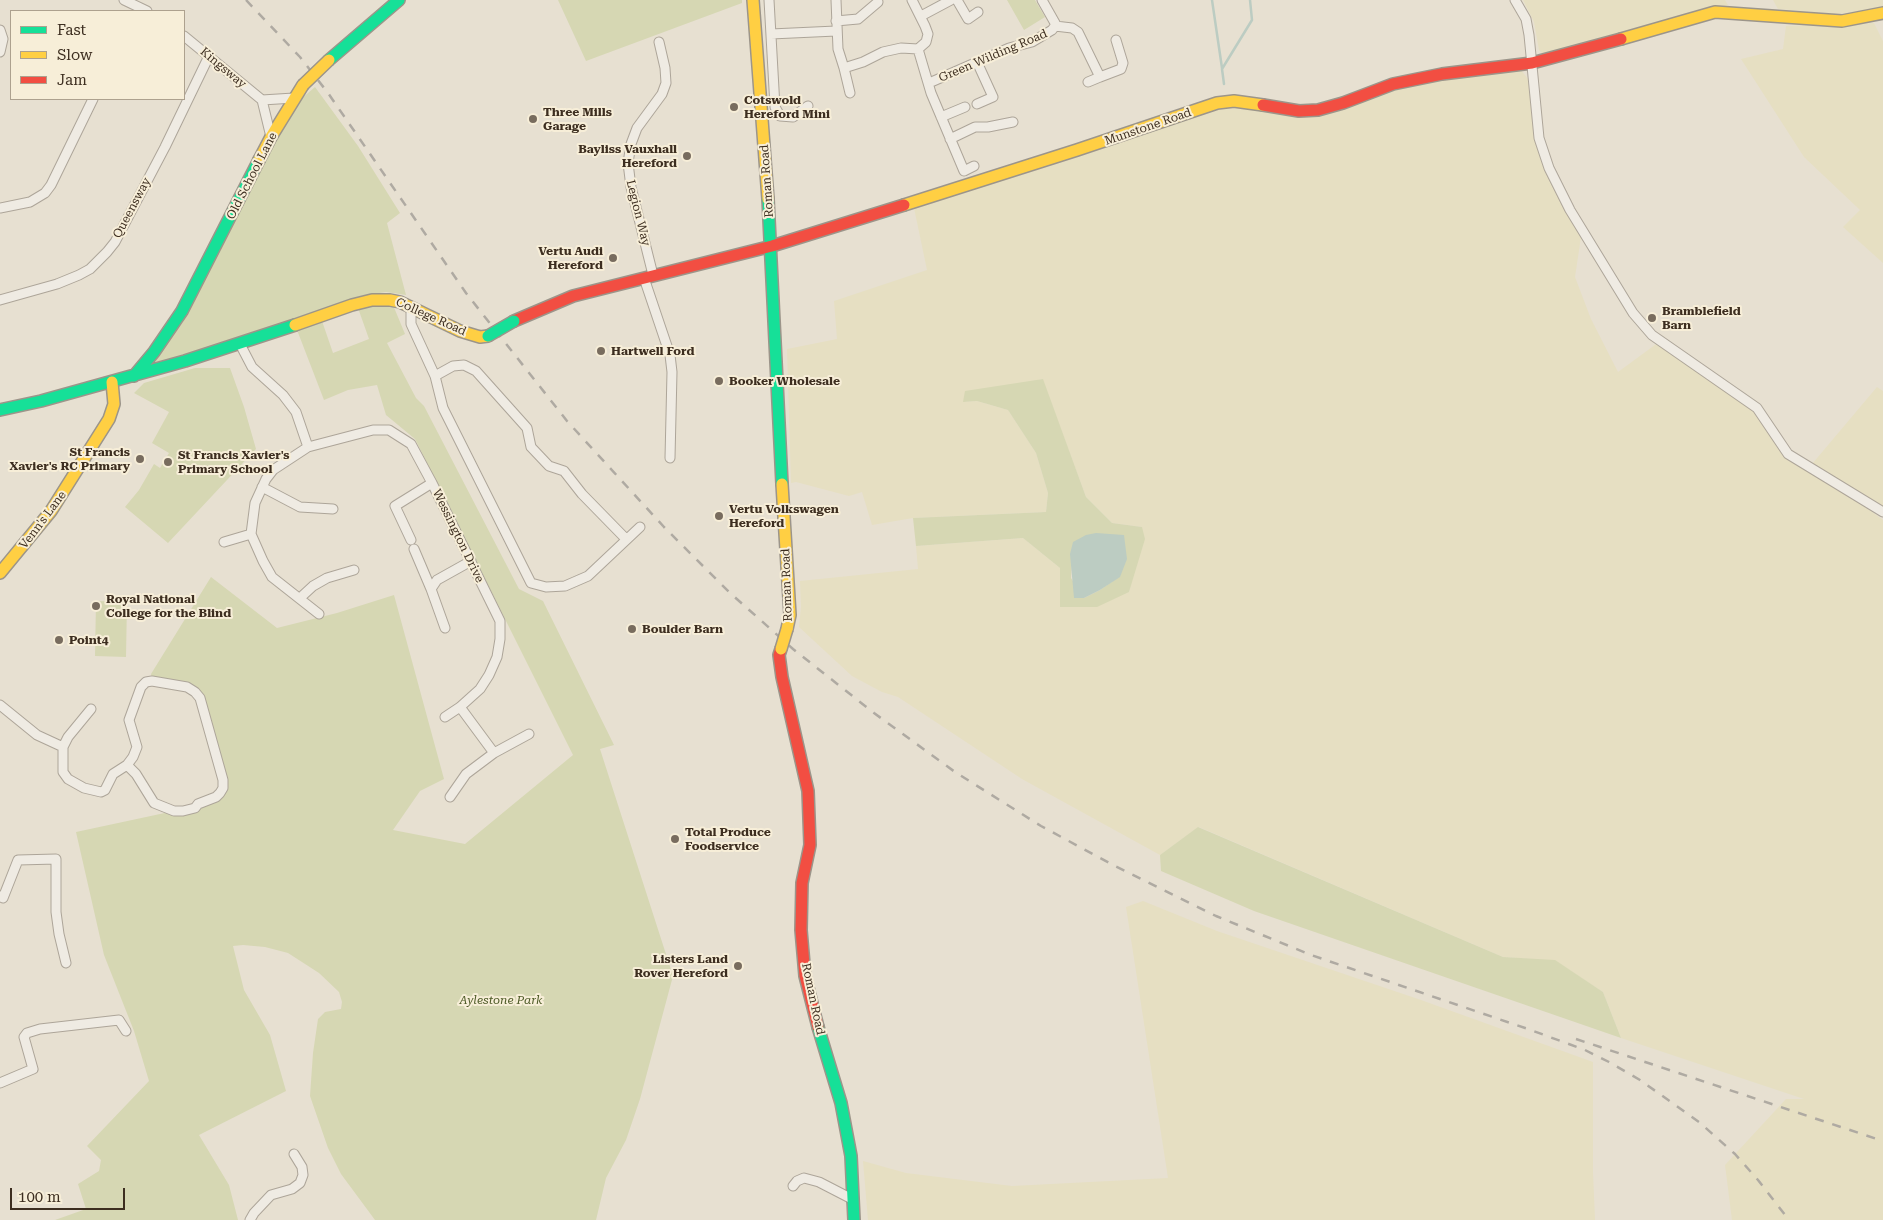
<!DOCTYPE html>
<style>
body{margin:0}
#map{position:relative;width:1883px;height:1220px;overflow:hidden;background:#e7e0d1;font-family:"Roboto Serif",serif}
canvas{display:block}
.legend{position:absolute;left:10px;top:10px;width:175px;height:90px;box-sizing:border-box;background:#f7eed8;border:1px solid #ada18e;margin:0;padding:6px 9px;list-style:none;font-size:15px;color:#3d2e20}
.legend li{display:flex;align-items:center;gap:10px;height:25px}
.legend b{width:25px;border:1px solid #ada18e}
.scale{position:absolute;left:10px;top:1188px;width:115px;height:22px;box-sizing:border-box;border:2px solid #3d2e20;border-top:0;padding-left:6px;font-size:15px;line-height:18px;white-space:nowrap;color:#3d2e20;-webkit-text-stroke:4px #f7eed8;paint-order:stroke}
</style>
<div id="map">
<canvas width="1883" height="1220"></canvas>
<ul class="legend">
<li><b style="height:6px;background:#16e098"></b>Fast</li>
<li><b style="height:6px;background:#ffcf43"></b>Slow</li>
<li><b style="height:6px;background:#f24e42"></b>Jam</li>
</ul>
<div class="scale">100 m</div>
</div>
<script>
const ctx = document.querySelector('canvas').getContext('2d');
ctx.lineJoin = 'round';
function fillPath(path, color) { ctx.fillStyle = color; ctx.fill(path, 'evenodd'); }
const toPath = rows => new Path2D(rows.map(r => 'M' + r).join(''));
function strokePath(path, color, width, dash) { ctx.strokeStyle = color; ctx.lineWidth = width; ctx.lineCap = dash ? 'butt' : 'round'; ctx.setLineDash(dash || []); ctx.stroke(path); }
function label(font, color, halo, rows, align = 'center') {
  ctx.font = font + ' "Roboto Serif",serif'; ctx.lineWidth = 4; ctx.setLineDash([]); ctx.textBaseline = 'middle'; ctx.strokeStyle = halo; ctx.fillStyle = color; for (const [text, x, y, turn = 0] of rows) {
    ctx.save(); ctx.translate(x, y); ctx.rotate((+turn || 0) * Math.PI / 180); ctx.textAlign = isNaN(turn) ? turn : align; if (halo) ctx.strokeText(text, 0, 0); ctx.fillText(text, 0, 0); ctx.restore();
  }
}
fillPath(toPath([
 [1523,0,1725,0,1728,5,1545,56,1539,50,1534,22],
 [1773,0,1883,0,1883,8,1838,14,1778,9],
 [1874,23,1883,41,1883,263,1843,227,1860,210,1804,157,1741,59,1783,49,1786,26],
 [1521,70,1528,79,1536,142,1548,174,1581,237,1575,277,1591,319,1618,372,1659,342,1749,404,1799,466,1848,494,1883,520,1883,1220,1732,1220,1725,1165,1786,1099,1804,1099,1621,1038,1603,992,1555,961,1503,957,1199,827,1160,855,1022,779,898,697,882,692,852,676,799,627,801,607,800,581,918,569,916,546,1023,538,1060,568,1060,607,1129,592,1142,527,1112,523,1086,497,1042,379,963,402,977,401,1008,410,1036,453,1048,493,1046,512,913,518,872,525,862,492,849,496,796,482,791,483,787,349,837,339,834,301,927,270,914,208,1071,159,1219,109,1235,106,1331,112,1372,99,1401,87,1451,77],
 [1877,387,1883,391,1883,510,1812,464],
 [1143,901,1217,931,1421,1000,1593,1062,1593,1173,1595,1220,868,1220,863,1161,906,1173,1012,1186,1168,1178,1126,907]
]), '#e6dfc2');
fillPath(toPath([
 [558,0,742,0,742,3,586,61],
 [1007,0,1035,0,1045,17,1024,30],
 [315,87,358,146,400,213,387,223,406,295,386,292,361,296,239,340,154,367,152,364,153,361,182,323,275,140,301,99],
 [376,305,393,305,405,334,387,343,416,398,424,406,519,589,543,601,614,745,600,749,673,976,640,1099,626,1140,606,1178,596,1220,375,1220,341,1174,328,1148,310,1096,313,1053,318,1019,325,1012,341,1009,342,1002,339,992,319,973,288,953,265,947,243,945,233,946,244,990,270,1035,286,1091,199,1135,229,1185,238,1220,55,1220,86,1209,78,1184,99,1171,101,1160,87,1146,149,1081,134,1031,104,955,76,832,174,811,189,810,223,788,195,692,152,681,151,674,211,577,277,628,337,613,394,595,444,779,420,791,393,830,465,844,573,755,415,439,386,415,377,385,348,390,324,400,297,330,322,321,333,353,369,339,358,308],
 [195,368,230,368,244,407,256,449,168,543,125,507,139,490,154,464,160,468,169,453,152,443,169,412,134,393,144,383],
 [1043,379,1086,497,1112,523,1142,527,1145,539,1129,592,1097,607,1060,607,1060,568,1023,538,916,546,913,518,1046,512,1048,493,1036,453,1008,410,977,401,963,402,965,391],
 [1072,562,1120,576,1100,590,1084,598,1071,578],
 [96,601,127,602,126,657,95,656],
 [1198,827,1503,957,1555,960,1603,992,1621,1038,1254,911,1161,871,1160,855]
]), '#d6d7b3');
fillPath(toPath([
 [1096,533,1124,535,1127,559,1120,577,1100,590,1084,598,1074,598,1070,554,1073,542,1086,535]
]), '#bcccc2');
strokePath(toPath([
 [1212,0,1222,68],
 [1224,84,1222,69,1252,20,1250,0]
]), '#bcccc2', 2.5);
const street = toPath([
 [124,0,147,11],
 [769,0,775,107,780,116,793,117,808,106],
 [836,0,838,49,844,68],
 [957,0,968,19,978,12],
 [1515,0,1526,19,1529,35,1539,138,1549,168,1570,210,1633,313,1652,335,1757,408,1788,454,1883,512],
 [921,16,951,0],
 [836,21,858,19,878,2],
 [1055,26,1072,28,1078,32,1100,77,1121,69,1123,63,1116,40],
 [0,30,3,39,0,52],
 [771,34,836,31],
 [184,36,262,100,294,98],
 [918,49,931,93,964,171,974,166],
 [1088,82,1100,77],
 [929,83,1009,48,1032,42,1052,30,1055,26,1055,23,1042,0],
 [850,93,844,68,863,62,883,52,901,48,918,49,926,42,928,34,925,26,912,0],
 [262,100,271,137],
 [977,104,993,97,977,62],
 [941,117,965,107],
 [950,139,975,127,988,127,1013,122],
 [0,208,30,202,45,193,51,185,93,99],
 [653,275,631,187,628,163,631,144,637,128,662,94,666,83,665,68,659,42],
 [644,278,670,355,672,372,670,458],
 [0,300,57,284,79,275,90,269,107,252,115,242,165,147,209,56],
 [411,306,411,324,435,376,443,408,531,583,546,587,565,586,588,576,640,527],
 [240,344,252,367,283,395,296,412,308,447,273,470,266,479,255,503,251,534,263,561,272,577,319,614],
 [435,376,453,366,464,365,476,371,527,428,531,447,549,466,564,471,582,494,626,539],
 [308,447,373,430,389,430,411,444,432,483,500,621,500,639,497,657,489,675,480,689,460,707,445,717],
 [262,487,300,507,333,509],
 [411,540,395,506,432,483],
 [224,542,251,534],
 [414,549,431,589],
 [300,598,313,586,327,578,354,570],
 [445,628,431,589,437,580,471,561],
 [0,705,37,735,63,747,63,772,68,779,84,788,101,792,105,790,113,774,127,765,133,757,137,747,129,720,141,687,146,682,152,681,187,687,195,692,200,698,223,780,223,788,220,793,216,797,198,804,195,808,183,811,174,811,154,803,136,774,127,765],
 [460,707,494,753,529,734],
 [63,747,68,737,91,709],
 [450,797,466,774,494,753],
 [0,896,3,898,18,860,56,859,56,912,59,934,66,963],
 [0,1083,33,1069,24,1037,27,1033,40,1029,119,1020,126,1031],
 [793,1186,797,1181,804,1178,819,1182,852,1199],
 [250,1220,254,1213,271,1195,292,1189,300,1183,303,1175,302,1167,294,1154]
]);
const fast = toPath([
 [329,60,399,0],
 [768,199,782,484],
 [134,376,154,352,182,311,259,160],
 [0,410,41,401,185,361,295,325],
 [818,1027,841,1103,851,1156,854,1220]
]);
const slow = toPath([
 [753,0,768,199],
 [1621,39,1715,12,1842,21,1883,13],
 [259,160,271,137,303,85],
 [904,205,1077,150,1217,103,1234,101,1263,105],
 [295,325,352,305,372,300,390,300,400,302,460,331,480,337,488,336],
 [782,484,790,615,787,629],
 [0,573,51,511,109,419,114,404,112,382]
]);
const jam = toPath([
 [1263,105,1299,111,1318,110,1343,103,1393,84,1442,74,1532,63,1621,39],
 [514,321,573,296,772,246,904,205],
 [781,649,779,655,782,677,808,791,810,845,802,883,801,930,805,976,818,1027]
]);
strokePath(street, '#ada599', 11);
strokePath(fast, '#9c958a', 14);
strokePath(slow, '#9c958a', 14);
strokePath(jam, '#9c958a', 14);
strokePath(street, '#efebe3', 9);
strokePath(fast, '#16e098', 11);
strokePath(slow, '#ffcf43', 11);
strokePath(jam, '#f24e42', 11);
strokePath(toPath([
 [246,0,300,57,328,93,466,293,567,421,664,527,729,592,793,649,874,713,955,772,1041,826,1113,865,1216,916,1311,955,1528,1029,1585,1050,1609,1062,1640,1080,1699,1122,1735,1154,1758,1180,1789,1220],
 [1576,1039,1883,1141]
]), '#afaaa2', 2.5, [9, 9]);
const fastBridge = toPath([
 [488,336,514,321]
]);
const slowBridge = toPath([
 [303,85,329,60],
 [781,649,787,629]
]);
strokePath(fastBridge, '#9c958a', 14, []);
strokePath(slowBridge, '#9c958a', 14, []);
strokePath(fastBridge, '#16e098', 11);
strokePath(slowBridge, '#ffcf43', 11);
for (const [x, y, r, color] of [
 [734,107,5,"#786c5e"],
 [533,119,5,"#786c5e"],
 [687,156,5,"#786c5e"],
 [613,258,5,"#786c5e"],
 [1652,318,5,"#786c5e"],
 [601,351,5,"#786c5e"],
 [719,381,5,"#786c5e"],
 [140,459,5,"#786c5e"],
 [168,462,5,"#786c5e"],
 [719,516,5,"#786c5e"],
 [96,606,5,"#786c5e"],
 [632,629,5,"#786c5e"],
 [59,640,5,"#786c5e"],
 [675,839,5,"#786c5e"],
 [738,966,5,"#786c5e"]
]) { const dot = new Path2D(); dot.arc(x, y, r, 0, 2 * Math.PI); ctx.fillStyle = color; ctx.fill(dot); strokePath(dot, '#f7eed8', 2); }
label('12px', '#3d2e20', '#f7eed8', [
 ["Green Wilding Road",993,56,-23],
 ["Kingsway",223,68,40],
 ["Munstone Road",1148,127,-19],
 ["Old School Lane",252,176,-63],
 ["Roman Road",767,181,-94],
 ["Queensway",132,208,-62],
 ["Legion Way",638,213,76],
 ["College Road",431,317,24],
 ["Venn's Lane",43,520,-53],
 ["Wessington Drive",458,536,64],
 ["Roman Road",787,585,-92],
 ["Roman Road",813,999,78]
]);
label('bold 12px', '#3d2e20', '#f7eed8', [
 ["Cotswold",744,100],
 ["Hereford Mini",744,114],
 ["Three Mills",543,112],
 ["Garage",543,126],
 ["Bayliss Vauxhall",677,149,"right"],
 ["Hereford",677,163,"right"],
 ["Vertu Audi",603,251,"right"],
 ["Hereford",603,265,"right"],
 ["Bramblefield",1662,311],
 ["Barn",1662,325],
 ["Hartwell Ford",611,351],
 ["Booker Wholesale",729,381],
 ["St Francis",130,452,"right"],
 ["Xavier's RC Primary",130,466,"right"],
 ["St Francis Xavier's",178,455],
 ["Primary School",178,469],
 ["Vertu Volkswagen",729,509],
 ["Hereford",729,523],
 ["Royal National",106,599],
 ["College for the Blind",106,613],
 ["Boulder Barn",642,629],
 ["Point4",69,640],
 ["Total Produce",685,832],
 ["Foodservice",685,846],
 ["Listers Land",728,959,"right"],
 ["Rover Hereford",728,973,"right"]
], 'left');
label('italic 12px', '#4d5a26', '#f7eed8', [
 ["Aylestone Park",501,1000]
]);
</script>
